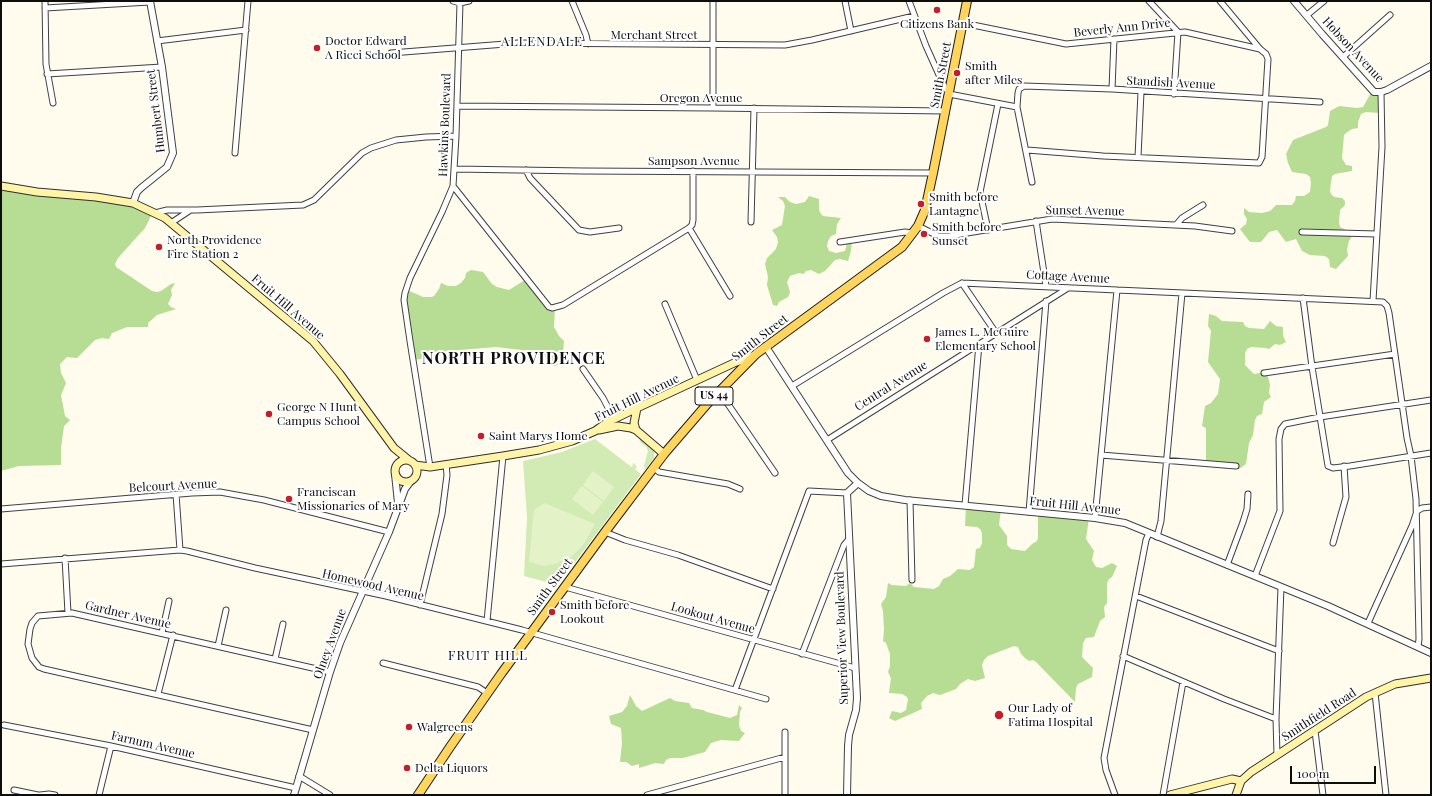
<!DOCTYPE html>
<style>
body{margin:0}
#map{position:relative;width:1432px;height:796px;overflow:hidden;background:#fffbed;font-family:"Playfair Display",serif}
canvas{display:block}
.frame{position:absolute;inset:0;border:2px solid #0d0d0d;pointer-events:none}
.scale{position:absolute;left:1290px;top:766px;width:86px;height:18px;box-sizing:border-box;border:2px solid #0d0d0d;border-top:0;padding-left:5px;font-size:12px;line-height:14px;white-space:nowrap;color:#0d0d0d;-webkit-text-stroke:3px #fff;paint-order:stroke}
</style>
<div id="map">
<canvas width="1432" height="796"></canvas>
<div class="frame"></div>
<div class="scale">100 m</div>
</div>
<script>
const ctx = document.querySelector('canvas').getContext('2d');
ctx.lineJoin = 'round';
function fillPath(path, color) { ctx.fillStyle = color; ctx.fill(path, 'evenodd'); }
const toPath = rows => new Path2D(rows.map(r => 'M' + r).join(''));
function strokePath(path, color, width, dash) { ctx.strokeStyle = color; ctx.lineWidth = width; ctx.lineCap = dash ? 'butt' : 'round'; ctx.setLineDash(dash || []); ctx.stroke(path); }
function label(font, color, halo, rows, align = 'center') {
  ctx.font = font + ' "Playfair Display",serif'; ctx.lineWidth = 4; ctx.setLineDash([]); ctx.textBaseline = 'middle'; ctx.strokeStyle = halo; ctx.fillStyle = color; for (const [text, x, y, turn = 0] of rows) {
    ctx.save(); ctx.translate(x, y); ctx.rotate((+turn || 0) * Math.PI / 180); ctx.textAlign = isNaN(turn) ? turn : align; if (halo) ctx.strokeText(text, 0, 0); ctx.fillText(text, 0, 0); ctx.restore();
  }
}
fillPath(toPath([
 [639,437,654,451,654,458,645,470,644,466,648,451,646,447,640,442],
 [595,439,633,468,632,466,634,463,637,467,635,469,641,474,558,585,524,576,527,517,523,461,562,452]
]), '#d2ebb5');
fillPath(toPath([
 [1372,91,1379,92,1380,113,1366,112,1361,114,1358,122,1358,128,1352,129,1346,133,1344,135,1342,158,1346,165,1352,166,1352,171,1335,174,1332,176,1330,190,1331,194,1334,197,1342,198,1345,201,1345,205,1340,210,1339,222,1340,227,1348,231,1358,233,1352,236,1349,241,1347,250,1348,256,1336,269,1330,267,1329,259,1325,256,1310,255,1302,251,1296,239,1286,242,1277,230,1269,232,1261,242,1250,242,1240,229,1246,224,1247,219,1244,214,1244,208,1249,212,1262,213,1270,211,1276,205,1292,205,1295,201,1296,196,1304,196,1310,192,1311,183,1310,177,1306,174,1292,172,1288,163,1286,154,1293,140,1326,127,1328,125,1330,111,1339,106,1357,108,1363,107],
 [1,186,118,201,152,214,145,228,118,258,115,264,116,267,152,291,157,292,161,291,171,284,175,283,171,290,172,295,168,304,171,307,176,309,157,315,148,323,148,327,127,327,112,333,109,339,102,338,95,340,77,358,67,357,60,364,61,373,66,383,61,395,65,416,70,420,64,426,61,448,61,465,19,466,1,471],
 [809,196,819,199,819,210,821,214,823,216,841,218,837,224,836,234,831,236,828,241,827,246,829,251,836,253,845,251,847,243,852,240,851,251,848,261,840,259,835,260,825,271,819,274,811,270,806,271,804,274,799,273,790,276,787,282,790,292,788,297,779,302,777,306,773,305,767,285,768,277,765,264,767,258,776,249,778,242,777,237,772,230,782,225,785,206,783,201,778,197,785,197,790,202,796,204,805,202],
 [471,270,483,272,492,284,497,287,509,290,525,280,545,305,555,307,554,327,559,336,564,341,562,363,555,366,551,366,550,361,539,352,496,347,436,352,429,354,421,359,410,360,402,305,405,289,423,297,431,297,434,296,439,289,441,283,448,286,456,286,461,283,465,278,466,273],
 [1209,314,1216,316,1222,321,1243,322,1245,326,1249,328,1264,329,1270,321,1276,326,1283,327,1283,336,1286,342,1280,345,1275,344,1269,349,1266,348,1251,347,1247,349,1245,353,1245,365,1254,374,1266,372,1267,373,1270,385,1269,393,1271,397,1264,402,1262,414,1257,416,1255,420,1253,435,1249,443,1246,464,1239,469,1206,464,1206,428,1202,426,1205,406,1211,403,1218,394,1220,379,1208,362,1211,331,1208,326],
 [966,506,1001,509,999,525,1007,536,1007,545,1011,549,1025,551,1032,544,1037,541,1038,538,1038,513,1089,518,1086,539,1094,551,1092,560,1096,567,1102,568,1112,563,1117,566,1112,577,1109,579,1107,583,1107,603,1104,607,1105,617,1100,621,1094,637,1086,638,1083,643,1082,657,1093,668,1092,677,1078,684,1076,688,1075,702,1036,662,1033,660,1029,661,1025,658,1021,654,1018,647,1014,646,988,656,984,660,982,665,985,678,975,681,968,679,960,684,956,689,940,695,933,693,927,696,921,703,922,709,895,721,889,718,892,711,901,713,906,710,908,700,907,697,902,694,889,693,891,678,888,672,890,666,890,654,886,643,883,641,884,630,883,611,881,604,886,597,888,583,892,585,906,586,910,583,914,587,934,589,939,586,943,579,950,576,958,569,970,570,974,567,976,549,980,548,982,543,982,533,980,529,977,527,965,526],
 [630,695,636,706,642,711,670,698,675,701,689,703,692,708,703,710,707,712,730,718,737,715,739,705,742,708,740,712,739,725,741,731,745,733,739,741,721,740,711,743,705,752,683,758,670,758,666,760,664,764,655,763,639,768,639,764,632,766,626,762,620,762,622,743,621,728,611,724,609,716,622,712,627,706]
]), '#b6dd93');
fillPath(toPath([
 [593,471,614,487,604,501,583,485],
 [582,486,603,502,593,515,572,499],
 [544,503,595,524,584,544,572,556,555,564,544,566,529,562,534,510]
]), '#e4f2c7');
const minor = toPath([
 [45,1,46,64,53,103],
 [453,1,460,3,469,1],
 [572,1,586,35,588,44],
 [845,1,851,31],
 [909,1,926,46,944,86,949,94,1017,107],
 [1149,1,1178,32,1174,94],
 [460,3,456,136,453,186,549,307,552,308,563,305,689,228,692,225,693,220,693,171],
 [45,8,150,2],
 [1307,15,1324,1],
 [963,23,1066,44,1185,32,1260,49],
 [157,41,246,30],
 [391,53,518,43,785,45,812,40,914,16],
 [1343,57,1390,15],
 [47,74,162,67],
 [1112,89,1114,39],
 [457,106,713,108,946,111],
 [713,108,713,1],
 [1027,150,1103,156,1259,163,1262,157,1268,59,1266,54,1260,49,1220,1],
 [235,153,248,1],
 [1138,157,1141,92],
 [454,169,583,171,933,173],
 [526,170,530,178,579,230,590,232,619,228],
 [1032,182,1017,107,1018,93,1019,89,1024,86,1112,89,1320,102],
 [155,213,167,210,197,210,303,205,314,200,362,153,371,148,396,140,426,137,456,136],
 [1036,221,1046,286],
 [751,222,754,108],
 [171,223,189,211],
 [1176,225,1182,218,1203,205],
 [918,226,938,236,949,236,1052,219,1195,226,1232,231],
 [689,228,730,296],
 [988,230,980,192,998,104],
 [1302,232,1377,234],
 [840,242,905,232,913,233],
 [962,283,996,333],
 [1303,298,1312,367,1328,466,1333,468,1350,466,1431,453],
 [1373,301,1382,147,1381,92],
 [665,304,697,380],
 [583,369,603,398,614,419],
 [1264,373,1395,354],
 [792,386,943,293,962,283,1383,302,1387,306,1389,313,1407,438,1411,456,1416,499,1419,639,1418,647],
 [719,391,775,473],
 [827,440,1068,288],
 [1101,455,1236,466],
 [430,467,410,341,404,300,405,293,410,278,442,212,453,186],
 [654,468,659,472,728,484,740,489],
 [176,494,180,550],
 [910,500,912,580],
 [965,505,979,344],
 [1,509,192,493,220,492,264,500,389,532],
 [1029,512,1046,301],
 [1095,518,1117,290],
 [605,532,625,540,678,555,773,589],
 [1157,537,1161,521,1182,293],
 [1333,543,1346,497,1344,466],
 [65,558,68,613],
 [1,564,180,550,187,551,255,568,386,596,522,630,766,699],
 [1227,565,1243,522,1247,509,1248,494],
 [1255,576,1280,511,1279,439,1281,429,1285,424,1320,417,1431,400],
 [565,587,855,668],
 [1136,596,1279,651],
 [420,605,442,514,447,475,446,464],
 [487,621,503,456],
 [1368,623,1412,526,1417,511,1422,508,1431,507],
 [162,633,169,601],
 [218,646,226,610],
 [802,654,844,545,849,539],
 [1123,656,1224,699,1276,719],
 [275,659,283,624],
 [383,663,478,687,487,693],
 [735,690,809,491,847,493],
 [1375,693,1386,795],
 [158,694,173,635],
 [4,725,111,746,296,788],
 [313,730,44,669,39,667,32,658,28,644,30,629,32,623,38,616,72,613,330,672],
 [1315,731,1323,795],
 [785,732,785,795],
 [1277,755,1276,719,1281,587],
 [299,776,330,795],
 [14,790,38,795],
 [40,795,49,794,55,795],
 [99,795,111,746],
 [647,795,785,757],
 [1115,795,1106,770,1104,758,1146,540,1149,533],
 [1163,795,1183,682]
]);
const tertiary = toPath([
 [1294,1,1322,34,1374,92,1381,92,1387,90,1431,66],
 [133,203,137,192,141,188,167,167,173,153,162,67,150,1],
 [766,347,848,473,858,483,869,491,881,496,905,500,1095,518,1125,523,1328,606,1431,653],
 [395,474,398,503],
 [294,795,330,672,340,643,389,532,405,489,411,481],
 [847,795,848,746,849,735,856,710,857,698,847,493,858,483]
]);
const secondary = toPath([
 [1,186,37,192,96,197,133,203,165,218,313,341,340,374,394,448,410,461],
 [599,430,618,426,631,428,636,430,664,454],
 [636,430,634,423,637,408],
 '395 471a11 11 0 1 1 22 0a11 11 0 1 1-22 0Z',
 [415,465,430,467,503,456,539,450,572,441,595,431,606,423,637,408,734,363,755,355],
 [1170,795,1232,779,1241,781],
 [1236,795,1241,781,1251,772,1366,697,1395,684,1431,678]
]);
const primary = toPath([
 [418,795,450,747,501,674,605,532,664,454,708,403,756,354,902,247,918,226,925,210,933,173,967,1]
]);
strokePath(minor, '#404040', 7);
strokePath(tertiary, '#404040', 8);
strokePath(secondary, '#2f2f2f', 9);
strokePath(primary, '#1e1e1e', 10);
strokePath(minor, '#fff', 5);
strokePath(tertiary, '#fff', 6);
strokePath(secondary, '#fff4a8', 7);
strokePath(primary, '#ffd55d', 8);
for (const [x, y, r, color] of [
 [937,10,4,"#c41e29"],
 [317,48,4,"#c41e29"],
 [957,73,4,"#c41e29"],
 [921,204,4,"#c41e29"],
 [924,234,4,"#c41e29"],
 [159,247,4,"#c41e29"],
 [927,339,4,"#c41e29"],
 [269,414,4,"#c41e29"],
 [481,436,4,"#c41e29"],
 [289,499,4,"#c41e29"],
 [552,612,4,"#c41e29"],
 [999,715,5,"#c41e29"],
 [409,727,4,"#c41e29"],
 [407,768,4,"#c41e29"]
]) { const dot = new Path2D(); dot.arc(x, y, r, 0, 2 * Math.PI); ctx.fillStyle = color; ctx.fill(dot); strokePath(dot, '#fff', 1.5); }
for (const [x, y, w] of [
 [714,396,38]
]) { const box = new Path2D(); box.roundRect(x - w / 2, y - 9, w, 18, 3); ctx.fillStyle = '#fff'; ctx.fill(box); strokePath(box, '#0d0d0d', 1); }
label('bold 11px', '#0d0d0d', null, [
 ["US 44",714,396]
]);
label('12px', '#0d0d0d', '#fff', [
 ["Citizens Bank",937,24,"center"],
 ["Doctor Edward",325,41],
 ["A Ricci School",325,55],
 ["Smith",965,66],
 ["after Miles",965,80],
 ["Smith before",929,197],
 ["Lantagne",929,211],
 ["Smith before",932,227],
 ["Sunset",932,241],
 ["North Providence",167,240],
 ["Fire Station 2",167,254],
 ["James L. McGuire",935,332],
 ["Elementary School",935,346],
 ["George N Hunt",277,407],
 ["Campus School",277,421],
 ["Saint Marys Home",489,436],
 ["Franciscan",297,492],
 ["Missionaries of Mary",297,506],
 ["Smith before",560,605],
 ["Lookout",560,619],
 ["Our Lady of",1008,708],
 ["Fatima Hospital",1008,722],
 ["Walgreens",417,727],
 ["Delta Liquors",415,768]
], 'left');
label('12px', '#0d0d0d', '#fff', [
 ["Beverly Ann Drive",1122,28,-6],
 ["Merchant Street",654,35],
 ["Hobson Avenue",1353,50,47],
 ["Smith Street",941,75,-79],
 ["Standish Avenue",1171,83,3],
 ["Oregon Avenue",701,98],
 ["Humbert Street",156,111,-97],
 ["Hawkins Boulevard",445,125,-88],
 ["Sampson Avenue",694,161],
 ["Sunset Avenue",1085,211,1],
 ["Cottage Avenue",1068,277,3],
 ["Fruit Hill Avenue",288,307,41],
 ["Smith Street",760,338,-38],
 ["Central Avenue",891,386,-32],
 ["Fruit Hill Avenue",637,398,-26],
 ["Belcourt Avenue",173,486,-3],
 ["Fruit Hill Avenue",1075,506,6],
 ["Homewood Avenue",373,585,13],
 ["Smith Street",550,587,-54],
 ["Gardner Avenue",128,615,13],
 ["Lookout Avenue",713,618,16],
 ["Superior View Boulevard",842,638,-92],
 ["Olney Avenue",330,644,-70],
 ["Smithfield Road",1319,715,-33],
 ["Farnum Avenue",153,745,13]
]);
ctx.letterSpacing = '1px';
label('13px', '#0d0d0d', '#fff', [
 ["ALLENDALE",542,42],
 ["FRUIT HILL",488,656]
]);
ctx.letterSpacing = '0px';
ctx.letterSpacing = '1px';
label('bold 16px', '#0d0d0d', '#fff', [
 ["NORTH PROVIDENCE",514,359]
]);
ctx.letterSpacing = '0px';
</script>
